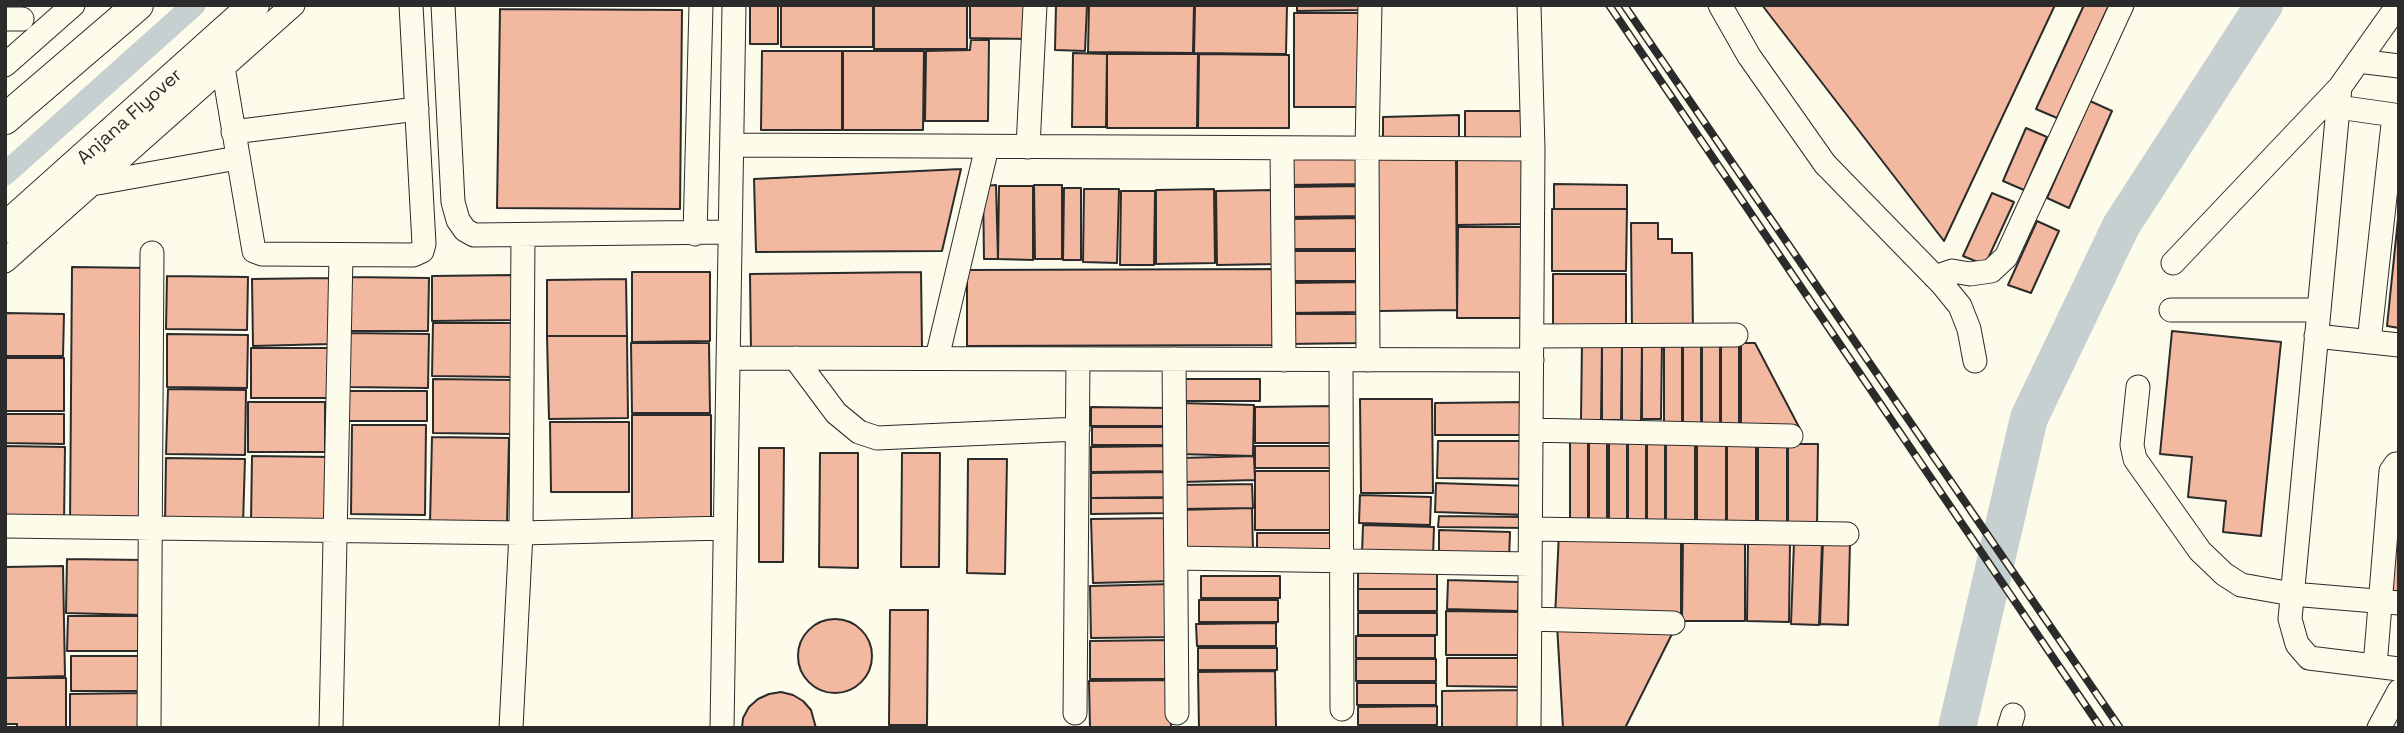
<!DOCTYPE html>
<style>
body{margin:0}
#map{position:relative;width:2404px;height:733px;overflow:hidden;background:#fdfbea;font-family:"Space Grotesk",sans-serif}
canvas{display:block}
.frame{position:absolute;inset:0;border:7px solid #2b2b2b;pointer-events:none}
</style>
<div id="map">
<canvas width="2404" height="733"></canvas>
<div class="frame"></div>
</div>
<script>
const ctx = document.querySelector('canvas').getContext('2d');
ctx.lineJoin = 'round';
const toPath = rows => new Path2D(rows.map(r => 'M' + r).join(''));
function strokePath(path, color, width, dash) { ctx.strokeStyle = color; ctx.lineWidth = width; ctx.lineCap = dash ? 'butt' : 'round'; ctx.setLineDash(dash || []); ctx.stroke(path); }
function fillPath(path, color) { ctx.fillStyle = color; ctx.fill(path, 'evenodd'); }
function label(font, color, halo, rows, align = 'center') {
  ctx.font = font + ' "Space Grotesk",sans-serif'; ctx.lineWidth = 5; ctx.setLineDash([]); ctx.textBaseline = 'middle'; ctx.strokeStyle = halo; ctx.fillStyle = color; for (const [text, x, y, turn = 0] of rows) {
    ctx.save(); ctx.translate(x, y); ctx.rotate((+turn || 0) * Math.PI / 180); ctx.textAlign = isNaN(turn) ? turn : align; if (halo) ctx.strokeText(text, 0, 0); ctx.fillText(text, 0, 0); ctx.restore();
  }
}
strokePath(toPath([
 [5,174,194,5]
]), '#c7d0d0', 23);
strokePath(toPath([
 [1957,728,2029,418,2121,226,2264,5]
]), '#c7d0d0', 38);
const building = toPath([
 [750,5,778,5,778,44,750,44,750,5],
 [781,5,873,5,873,47,781,47,781,5],
 [874,5,967,5,967,49,874,49,874,5],
 [970,5,1028,5,1027,39,970,38,970,5],
 [1056,5,1087,5,1085,51,1055,50,1056,5],
 [1089,5,1194,5,1193,53,1088,52,1089,5],
 [1195,5,1287,5,1286,54,1194,53,1195,5],
 [1297,5,1365,5,1365,10,1297,11,1297,5],
 [1762,5,2055,5,1944,241,1762,5],
 [2084,5,2109,5,2057,118,2036,109,2084,5],
 [500,9,682,10,680,209,497,208,500,9],
 [1294,13,1364,13,1363,107,1294,107,1294,13],
 [971,40,989,40,988,121,925,121,926,51,970,50,971,40],
 [762,51,842,51,842,130,761,130,762,51],
 [843,51,924,51,923,130,843,130,843,51],
 [1073,53,1107,54,1106,127,1072,127,1073,53],
 [1107,54,1198,54,1197,128,1107,128,1107,54],
 [1199,54,1289,55,1289,128,1198,128,1199,54],
 [2090,101,2112,111,2069,208,2047,198,2090,101],
 [1465,111,1529,111,1529,139,1465,140,1465,111],
 [1459,115,1459,144,1383,147,1383,117,1459,115],
 [2026,128,2047,137,2024,190,2003,181,2026,128],
 [1286,155,1361,155,1362,184,1287,185,1286,155],
 [1456,156,1457,310,1379,311,1377,157,1456,156],
 [1528,156,1529,224,1457,225,1457,157,1528,156],
 [961,169,942,251,756,252,754,179,961,169],
 [1554,184,1627,185,1627,209,1554,209,1554,184],
 [996,185,998,259,984,259,983,186,996,185],
 [1034,185,1062,185,1062,259,1035,259,1034,185],
 [999,186,1033,186,1033,260,998,259,999,186],
 [1362,186,1363,216,1288,217,1287,187,1362,186],
 [1064,188,1081,188,1081,260,1063,260,1064,188],
 [1084,189,1119,189,1117,263,1083,262,1084,189],
 [1214,189,1215,263,1156,264,1156,190,1214,189],
 [1275,190,1276,264,1217,265,1216,191,1275,190],
 [1121,191,1155,191,1154,265,1120,265,1121,191],
 [1992,193,2014,202,1985,265,1963,256,1992,193],
 [1552,209,1627,209,1626,271,1552,271,1552,209],
 [2399,209,2399,328,2387,326,2399,209],
 [1363,218,1363,249,1287,249,1288,219,1363,218],
 [2037,221,2059,231,2031,293,2008,285,2037,221],
 [1631,223,1658,223,1658,239,1672,239,1672,253,1692,253,1693,332,1632,333,1631,223],
 [1458,227,1528,227,1527,318,1457,318,1458,227],
 [1289,251,1364,251,1364,281,1289,281,1289,251],
 [72,267,148,268,145,525,70,524,72,267],
 [1275,269,1275,345,967,346,967,270,1275,269],
 [632,272,710,272,710,341,632,342,632,272],
 [921,272,922,349,751,352,750,274,921,272],
 [1553,274,1626,274,1626,333,1553,333,1553,274],
 [513,275,513,320,432,321,432,276,513,275],
 [167,276,248,277,247,330,166,329,167,276],
 [349,277,429,278,428,331,348,331,349,277],
 [329,278,331,344,253,346,252,279,329,278],
 [626,279,627,336,547,336,547,280,626,279],
 [1363,282,1363,312,1288,313,1288,283,1363,282],
 [5,313,64,314,63,356,5,356,5,313],
 [1288,314,1363,314,1363,343,1288,344,1288,314],
 [433,323,513,323,513,377,432,376,433,323],
 [2172,331,2281,342,2261,536,2223,532,2226,501,2188,497,2192,457,2160,454,2172,331],
 [348,333,429,334,428,388,347,387,348,333],
 [167,334,248,335,247,388,167,387,167,334],
 [547,336,627,336,628,418,549,419,547,336],
 [1582,341,1602,341,1601,420,1581,420,1582,341],
 [1622,341,1621,420,1602,420,1602,342,1622,341],
 [1642,341,1662,341,1661,419,1642,419,1642,341],
 [1683,341,1701,341,1701,428,1683,427,1683,341],
 [1622,342,1642,342,1641,421,1622,421,1622,342],
 [1664,342,1682,342,1682,428,1664,428,1664,342],
 [1702,342,1720,342,1720,428,1702,428,1702,342],
 [631,343,709,343,710,413,632,413,631,343],
 [1721,343,1739,343,1739,429,1721,429,1721,343],
 [1741,343,1755,343,1800,429,1741,429,1741,343],
 [251,348,329,348,329,398,251,398,251,348],
 [5,358,64,358,64,411,5,411,5,358],
 [433,379,514,380,513,434,433,433,433,379],
 [1181,379,1260,379,1260,401,1181,401,1181,379],
 [168,389,246,390,245,455,166,454,168,389],
 [349,391,427,391,427,421,349,421,349,391],
 [1360,399,1432,399,1433,493,1361,493,1360,399],
 [248,402,325,402,325,452,248,452,248,402],
 [1528,402,1528,435,1435,435,1435,403,1528,402],
 [1180,403,1254,405,1253,456,1179,454,1180,403],
 [1334,406,1334,443,1255,443,1255,407,1334,406],
 [1091,407,1171,408,1170,426,1091,426,1091,407],
 [5,414,64,414,64,444,5,443,5,414],
 [632,415,711,415,711,523,632,523,632,415],
 [550,422,629,422,629,492,551,492,550,422],
 [352,425,426,425,425,515,351,514,352,425],
 [1092,427,1172,427,1172,445,1092,445,1092,427],
 [1570,434,1588,434,1588,520,1570,520,1570,434],
 [1589,434,1607,434,1607,520,1589,520,1589,434],
 [1609,434,1627,434,1627,520,1609,520,1609,434],
 [1628,435,1646,435,1646,520,1628,521,1628,435],
 [1665,436,1665,523,1647,522,1647,437,1665,436],
 [432,437,509,438,507,524,430,523,432,437],
 [1666,437,1695,437,1695,522,1666,522,1666,437],
 [1438,441,1529,441,1529,479,1437,478,1438,441],
 [1697,441,1726,442,1726,526,1697,526,1697,441],
 [1727,444,1756,444,1756,529,1727,529,1727,444],
 [1758,444,1787,444,1787,529,1758,529,1758,444],
 [1788,444,1818,444,1817,529,1788,529,1788,444],
 [5,446,65,447,64,523,5,522,5,446],
 [1171,446,1171,471,1091,472,1091,447,1171,446],
 [1255,446,1334,446,1334,468,1255,468,1255,446],
 [759,448,784,448,783,562,759,562,759,448],
 [820,453,858,453,858,568,819,567,820,453],
 [902,453,940,453,939,567,901,567,902,453],
 [252,456,331,457,330,522,251,521,252,456],
 [1254,456,1255,480,1182,482,1181,458,1254,456],
 [166,458,245,459,243,524,165,523,166,458],
 [968,459,1007,459,1005,574,967,573,968,459],
 [1255,471,1333,471,1333,530,1255,530,1255,471],
 [1171,472,1171,497,1091,498,1091,473,1171,472],
 [1436,483,1530,486,1528,515,1435,512,1436,483],
 [1252,484,1253,508,1179,509,1179,485,1252,484],
 [1360,495,1431,497,1430,525,1359,523,1360,495],
 [1091,498,1171,498,1171,513,1091,514,1091,498],
 [1252,508,1253,550,1180,551,1179,510,1252,508],
 [2399,511,2399,592,2389,591,2399,511],
 [1439,516,1527,517,1527,528,1438,527,1439,516],
 [1172,518,1173,581,1093,583,1091,519,1172,518],
 [1363,525,1434,527,1433,556,1362,554,1363,525],
 [1439,530,1510,532,1509,560,1439,558,1439,530],
 [1257,533,1336,533,1336,555,1257,555,1257,533],
 [1559,533,1681,538,1681,621,1555,617,1559,533],
 [1683,538,1745,538,1745,621,1682,621,1683,538],
 [1748,540,1790,541,1789,622,1747,621,1748,540],
 [1823,541,1850,542,1848,625,1820,624,1823,541],
 [1794,542,1822,542,1819,625,1791,624,1794,542],
 [67,559,142,560,140,615,66,613,67,559],
 [63,566,65,676,5,678,5,567,63,566],
 [1358,566,1437,566,1437,589,1358,589,1358,566],
 [1201,576,1280,576,1280,598,1201,598,1201,576],
 [1448,580,1519,582,1518,611,1447,609,1448,580],
 [1172,584,1172,637,1091,638,1090,586,1172,584],
 [1358,589,1437,589,1437,611,1358,611,1358,589],
 [1199,600,1278,600,1278,622,1199,622,1199,600],
 [890,610,928,610,927,725,889,725,890,610],
 [1446,611,1520,612,1520,655,1446,655,1446,611],
 [1358,613,1437,613,1437,635,1358,635,1358,613],
 [68,616,143,616,142,651,67,651,68,616],
 '798 656a37 37 0 1 1 74 0a37 37 0 1 1-74 0Z',
 [1276,623,1276,646,1197,646,1196,624,1276,623],
 [1557,625,1672,634,1625,728,1563,728,1557,625],
 [1356,636,1435,636,1435,658,1356,658,1356,636],
 [1171,640,1171,679,1090,679,1090,641,1171,640],
 [1198,648,1277,648,1277,670,1198,670,1198,648],
 [71,656,146,656,146,691,71,691,71,656],
 [1447,658,1527,658,1527,687,1447,686,1447,658],
 [1356,659,1436,659,1436,681,1356,681,1356,659],
 [1275,671,1276,728,1199,728,1198,672,1275,671],
 [5,678,66,678,66,728,17,728,17,724,5,724,5,678],
 [1170,680,1171,728,1090,728,1089,681,1170,680],
 [1357,683,1436,683,1436,705,1357,705,1357,683],
 [1523,690,1522,728,1442,728,1442,691,1523,690],
 [781,692,793,695,803,701,811,710,816,728,742,728,743,718,749,707,758,699,769,694,781,692],
 [144,693,145,728,70,728,70,694,144,693],
 [1437,706,1437,725,1358,725,1358,707,1437,706]
]);
fillPath(building, '#f2b8a0');
strokePath(building, '#2b2b2b', 2);
const minor = toPath([
 [443,5,453,202,458,220,465,230,474,235,730,232],
 [1720,5,1749,56,1825,164,1942,284,1960,306,1969,329,1975,361],
 [5,19,22,19],
 [2358,61,2399,66],
 [5,65,73,5],
 [223,67,254,251,262,254,413,255,422,251,424,244,411,5],
 [2340,87,2290,619,2297,644,2309,658,2399,669],
 [2338,107,2394,115,2369,342],
 [233,132,417,109],
 [732,145,1533,149],
 [1028,147,1035,5],
 [1282,148,1284,360],
 [92,184,237,158],
 [695,234,701,5],
 [5,261,293,5],
 [2173,263,2340,87,2398,5],
 [1935,277,1952,271,1970,274,1991,271,2006,257,2122,5],
 [2171,310,2318,310],
 [1532,336,1736,335],
 [2316,336,2399,345],
 [728,358,1532,360],
 [795,358,836,413,859,432,877,438,1078,429],
 [937,358,987,147],
 [1174,359,1177,713],
 [1341,360,1342,709],
 [1368,360,1367,148,1370,5],
 [2138,387,2132,445,2135,459,2200,551,2224,574,2241,585,2292,594,2399,603],
 [1531,430,1791,436],
 [5,526,521,533,725,528],
 [1531,529,1847,534],
 [1176,558,1530,564],
 [1530,619,1673,623],
 [2375,666,2391,471,2396,464,2399,465],
 [1075,713,1078,359],
 [149,728,152,253],
 [331,728,341,255],
 [511,728,521,533,523,235],
 [722,728,734,5],
 [1529,728,1533,149,1529,5],
 [2009,728,2013,715],
 [2379,728,2399,691]
]);
const major = toPath([
 [5,119,138,5],
 [5,228,254,5]
]);
strokePath(minor, '#2b2b2b', 25);
strokePath(major, '#2b2b2b', 32);
strokePath(minor, '#fdfbea', 23);
strokePath(major, '#fdfbea', 30);
const rail = toPath([
 [1609,5,2101,728],
 [1624,5,2120,728]
]);
strokePath(rail, '#2b2b2b', 8);
strokePath(rail, '#fdfbea', 5, [16]);
label('19px', '#2b2b2b', '#fdfbea', [
 ["Anjana Flyover",130,117,-42]
]);
</script>
